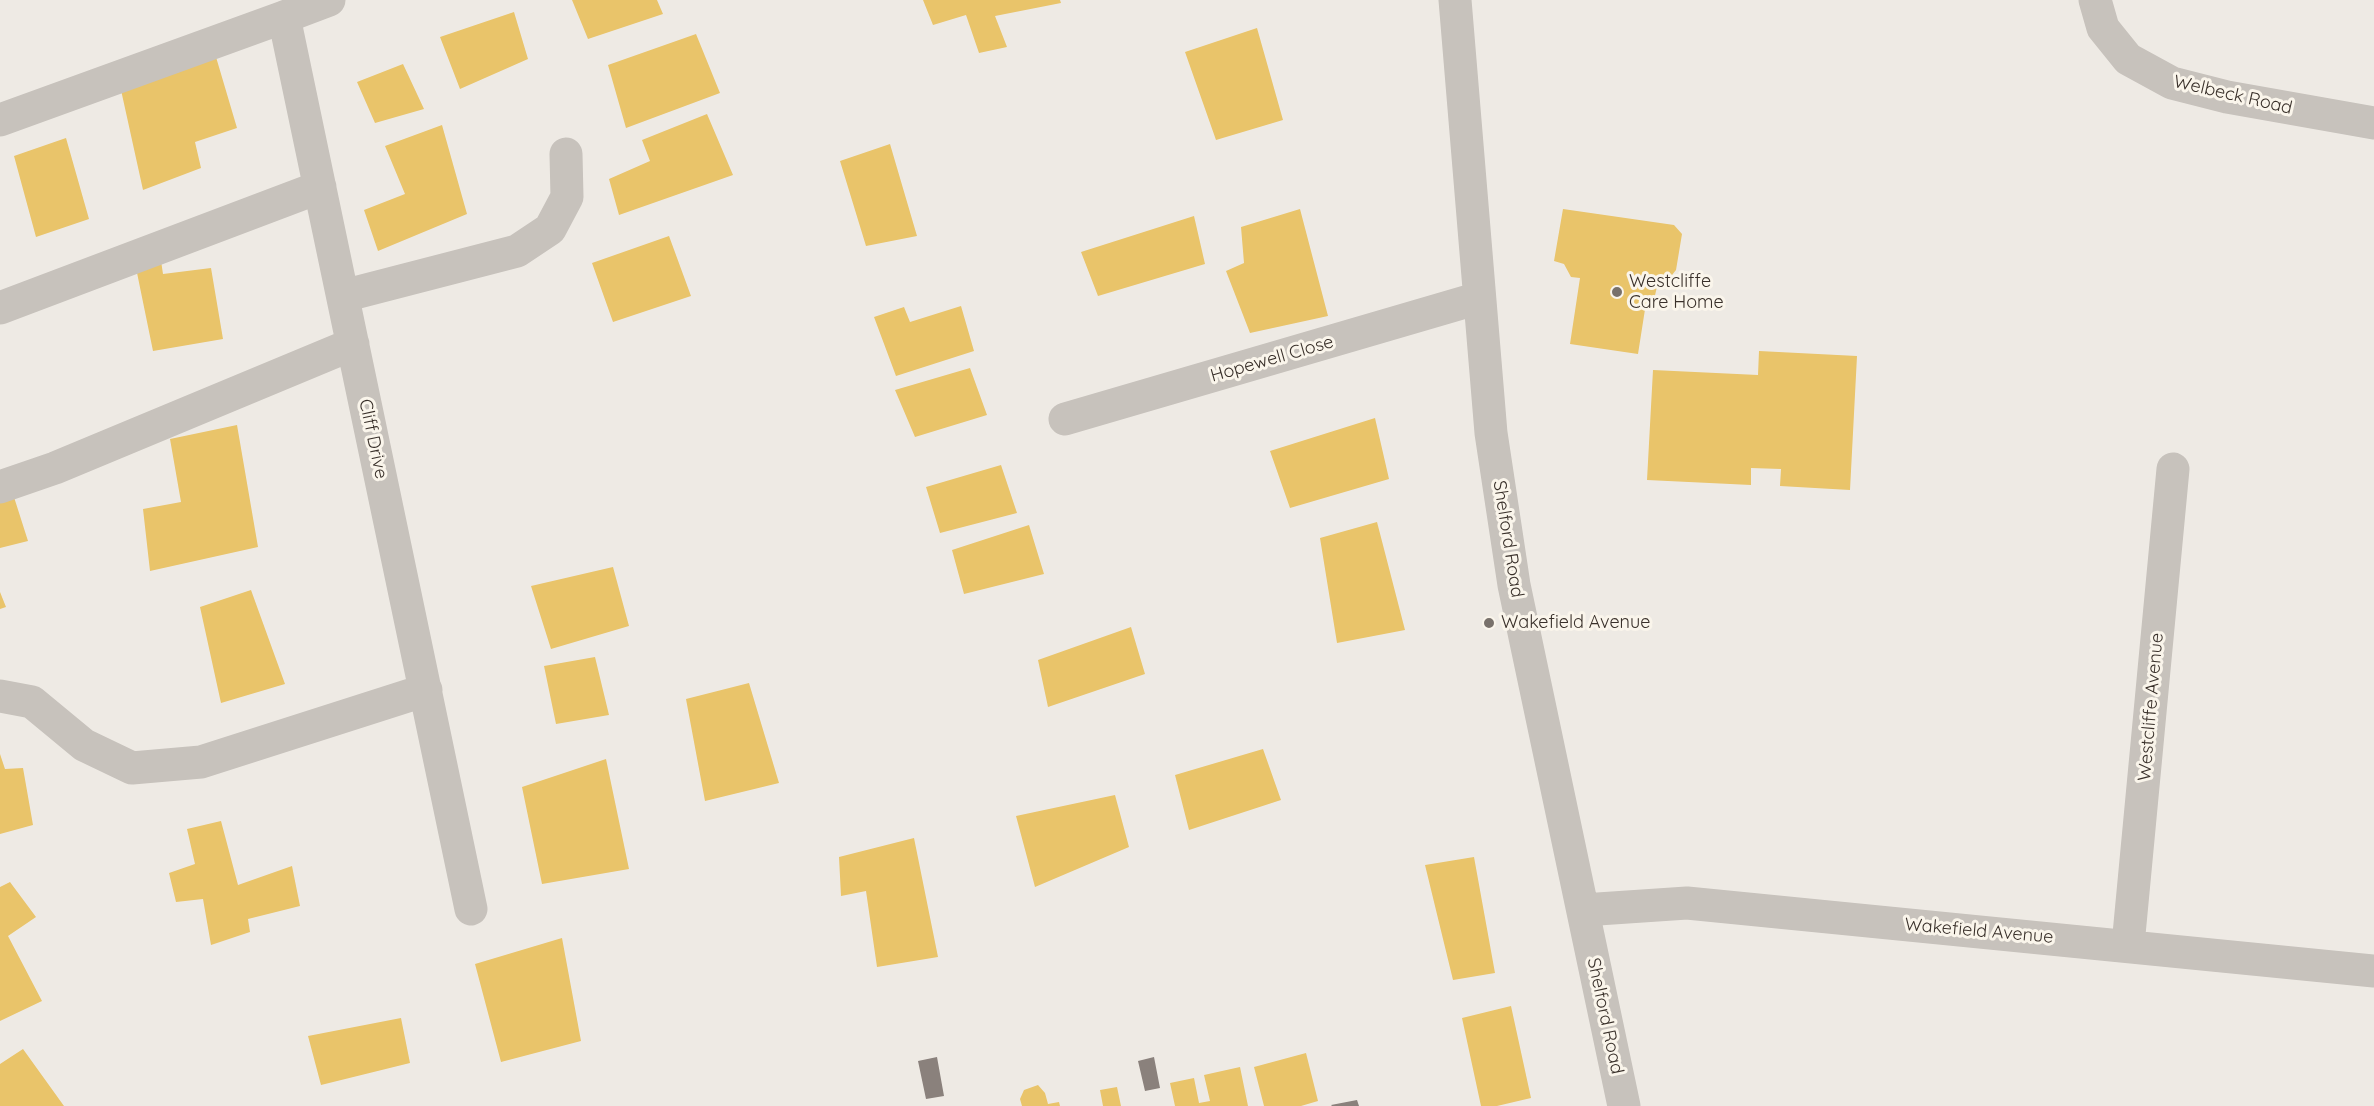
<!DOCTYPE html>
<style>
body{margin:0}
canvas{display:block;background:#eeeae4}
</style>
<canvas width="2374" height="1106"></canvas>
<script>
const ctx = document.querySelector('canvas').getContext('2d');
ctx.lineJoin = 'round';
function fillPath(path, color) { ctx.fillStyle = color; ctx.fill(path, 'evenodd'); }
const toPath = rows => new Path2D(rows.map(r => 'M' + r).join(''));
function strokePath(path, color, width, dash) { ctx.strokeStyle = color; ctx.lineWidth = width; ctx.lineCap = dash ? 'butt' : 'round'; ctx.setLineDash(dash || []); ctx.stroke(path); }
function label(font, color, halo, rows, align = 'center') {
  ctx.font = font + ' Quicksand,sans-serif'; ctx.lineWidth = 6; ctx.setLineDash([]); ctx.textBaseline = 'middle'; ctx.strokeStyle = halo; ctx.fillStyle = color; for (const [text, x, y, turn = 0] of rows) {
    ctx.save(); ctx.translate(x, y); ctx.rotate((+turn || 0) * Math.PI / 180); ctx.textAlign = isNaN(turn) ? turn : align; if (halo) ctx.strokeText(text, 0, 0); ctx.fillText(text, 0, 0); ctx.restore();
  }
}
fillPath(toPath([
 [572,0,657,0,663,14,588,39],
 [923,0,1060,0,1061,3,995,16,1007,47,979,53,966,15,933,25],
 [514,12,528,59,460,89,440,37],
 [1257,28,1283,120,1216,140,1185,52],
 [696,34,720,93,626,128,608,65],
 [216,57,237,128,195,142,201,168,143,190,121,90],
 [403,64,424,109,375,123,357,82],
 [707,114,733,175,619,215,609,179,650,161,642,140],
 [442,125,467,214,378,251,364,210,405,194,385,146],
 [66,138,89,219,36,237,14,156],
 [890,144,917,236,866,246,840,161],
 [1300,209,1328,316,1250,333,1226,271,1244,263,1241,227],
 [1563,209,1674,225,1682,234,1676,270,1668,280,1659,278,1653,304,1646,303,1638,354,1570,344,1580,278,1571,277,1564,264,1554,261],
 [1194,216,1205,264,1098,296,1081,252],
 [669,236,691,296,613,322,592,263],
 [160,254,163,274,211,268,223,339,153,351,135,263],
 [961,306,974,351,896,376,874,317,904,307,910,322],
 [1759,351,1857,356,1850,490,1780,486,1781,469,1751,468,1751,485,1647,480,1653,370,1758,375],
 [970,368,987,415,915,437,895,390],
 [1375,418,1389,479,1290,508,1270,451],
 [237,425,258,547,150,571,143,509,181,502,170,439],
 [1001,465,1017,513,940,533,926,487],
 [13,494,28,541,0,548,0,499],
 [1377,522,1405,630,1337,643,1320,538],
 [1029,525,1044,574,964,594,952,550],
 [613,567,629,626,551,649,531,586],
 [251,590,285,684,221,703,200,607],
 [0,592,6,607,0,609],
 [1131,627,1145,674,1048,707,1038,660],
 [595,657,609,715,556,724,544,666],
 [749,683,779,783,705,801,686,699],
 [1263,749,1281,800,1189,830,1175,775],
 [0,754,5,769,23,768,33,825,0,834],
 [606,759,629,869,542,884,522,787],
 [1115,795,1129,847,1035,887,1016,816],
 [221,821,238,885,292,866,300,906,248,919,250,932,211,945,203,899,176,902,169,873,195,864,187,829],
 [914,838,938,957,877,967,866,891,841,896,839,857],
 [1474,857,1495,973,1453,980,1425,865],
 [10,882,36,917,8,936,42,1001,0,1021,0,887],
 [562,938,581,1041,501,1062,475,964],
 [1511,1006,1531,1098,1497,1106,1481,1106,1462,1018],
 [401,1018,410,1063,321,1085,308,1036],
 [23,1049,64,1106,0,1106,0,1064],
 [1306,1053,1318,1101,1301,1106,1264,1106,1254,1067],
 [1240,1067,1248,1106,1175,1106,1170,1083,1194,1078,1199,1103,1210,1101,1204,1075],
 [1038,1085,1045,1093,1048,1104,1059,1102,1060,1106,1022,1106,1020,1099,1024,1090],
 [1117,1087,1121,1106,1103,1106,1100,1090]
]), '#e9c46a');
fillPath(toPath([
 [937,1057,944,1096,926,1099,918,1061],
 [1154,1057,1160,1088,1145,1091,1138,1061],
 [1357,1100,1359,1106,1332,1106,1331,1105]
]), '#8a817c');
strokePath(toPath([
 [329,0,284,17,471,909],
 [1455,0,1491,433,1514,585,1624,1106],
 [2095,0,2103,28,2128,59,2172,83,2227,97,2374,123],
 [0,120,284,17],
 [343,296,517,251,550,229,567,197,566,154],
 [0,308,320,187],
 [1065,419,1479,298],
 [0,487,55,468,353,344],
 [0,696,32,702,84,745,132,768,201,762,426,690],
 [1583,910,1687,903,2374,971],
 [2128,945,2173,469]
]), '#c7c2bc', 33);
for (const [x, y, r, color] of [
 [1617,292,6,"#78716b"],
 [1489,623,6,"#78716b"]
]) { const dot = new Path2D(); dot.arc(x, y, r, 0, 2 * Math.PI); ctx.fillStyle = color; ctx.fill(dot); strokePath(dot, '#faf5eb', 2); }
label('18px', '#39302a', '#faf5eb', [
 ["Welbeck Road",2233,95,13],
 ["Hopewell Close",1272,359,-16],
 ["Cliff Drive",373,439,78],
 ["Shelford Road",1508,539,81],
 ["Westcliffe Avenue",2151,707,-85],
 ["Wakefield Avenue",1979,931,5],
 ["Shelford Road",1605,1016,78]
]);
label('18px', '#39302a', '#faf5eb', [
 ["Westcliffe",1629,282],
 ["Care Home",1629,303],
 ["Wakefield Avenue",1501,623]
], 'left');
</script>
